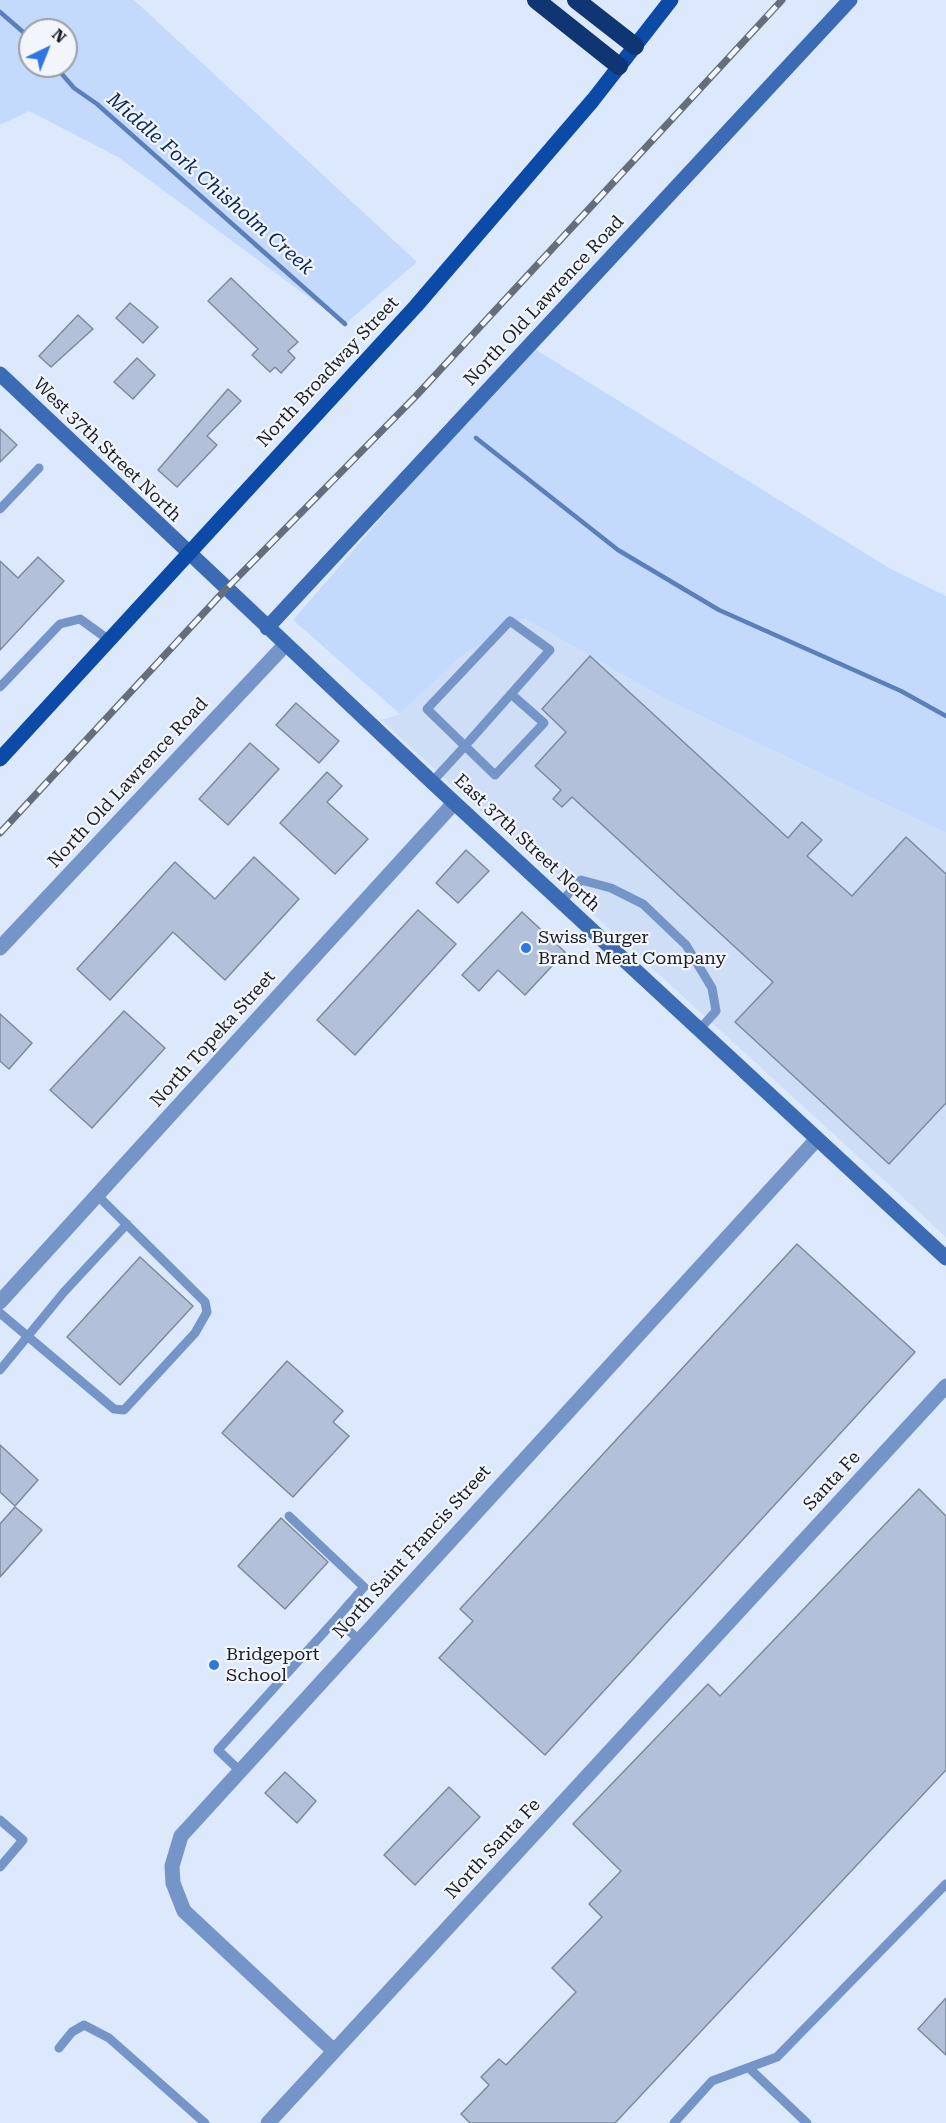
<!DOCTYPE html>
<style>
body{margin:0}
#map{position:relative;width:946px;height:2123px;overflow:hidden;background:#dce9fc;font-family:"Roboto Serif",serif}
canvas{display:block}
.north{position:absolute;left:18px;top:18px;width:60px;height:60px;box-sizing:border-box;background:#f2f5fa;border:2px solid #9b9fa6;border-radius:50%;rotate:43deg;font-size:16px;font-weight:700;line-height:24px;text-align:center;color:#191e27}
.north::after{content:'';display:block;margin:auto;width:21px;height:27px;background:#3075e2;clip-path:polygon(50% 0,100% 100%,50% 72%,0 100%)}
</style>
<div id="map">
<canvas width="946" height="2123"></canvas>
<div class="north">N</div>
</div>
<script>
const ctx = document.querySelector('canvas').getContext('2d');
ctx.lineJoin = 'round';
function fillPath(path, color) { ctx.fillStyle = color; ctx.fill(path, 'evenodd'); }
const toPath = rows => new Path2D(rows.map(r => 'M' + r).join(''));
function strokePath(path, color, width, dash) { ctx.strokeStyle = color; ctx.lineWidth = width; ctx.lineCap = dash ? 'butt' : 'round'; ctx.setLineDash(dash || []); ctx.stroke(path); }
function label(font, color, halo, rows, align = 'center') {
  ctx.font = font + ' "Roboto Serif",serif'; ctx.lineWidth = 4.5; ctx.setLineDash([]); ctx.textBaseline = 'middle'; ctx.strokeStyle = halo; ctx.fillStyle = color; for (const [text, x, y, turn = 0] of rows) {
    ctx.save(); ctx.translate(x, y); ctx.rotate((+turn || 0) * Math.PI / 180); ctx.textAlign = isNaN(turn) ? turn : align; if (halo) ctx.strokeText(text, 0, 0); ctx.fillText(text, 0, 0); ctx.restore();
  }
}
fillPath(toPath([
 [524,618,665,699,946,833,946,1237,381,720,400,714,460,657]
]), '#cfdef7');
fillPath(toPath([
 [0,0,134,0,417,262,345,324,118,157,29,111,0,125],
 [30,30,66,30,66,66,30,66],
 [530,346,889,568,946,596,946,833,665,699,524,618,460,657,400,714,293,620]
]), '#c3dafd');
strokePath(toPath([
 [0,12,30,38],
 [55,66,74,88,97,104,345,324],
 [476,438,618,550,719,610,901,691,946,716]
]), '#5a7fb9', 4.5);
const building = toPath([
 [231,278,298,342,288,351,295,358,281,373,275,367,270,372,252,355,258,349,208,301,231,278],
 [130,303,158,327,143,343,116,318,130,303],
 [78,315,93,329,51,367,39,356,78,315],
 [137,358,155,375,133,399,114,382,137,358],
 [228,389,241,401,207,436,217,445,177,487,158,470,228,389],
 [0,429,17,445,0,462,0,429],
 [38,557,64,581,0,650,0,561,18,578,38,557],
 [590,656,788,838,802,822,822,840,807,856,852,896,906,837,946,874,946,1103,889,1164,735,1022,773,982,572,797,562,807,553,799,561,790,535,766,566,732,542,709,590,656],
 [296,703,339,741,319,763,276,725,296,703],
 [250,743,279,769,228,825,199,799,250,743],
 [327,772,342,786,327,802,368,839,335,874,280,823,327,772],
 [466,850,489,871,458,903,436,883,466,850],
 [254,857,299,899,225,980,173,932,110,1000,77,969,175,862,215,899,254,857],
 [418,910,456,944,355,1055,317,1020,418,910],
 [522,912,565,952,525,995,498,970,479,991,462,975,522,912],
 [124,1011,165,1048,92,1128,50,1090,124,1011],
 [0,1014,32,1043,9,1069,0,1061,0,1014],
 [797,1244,915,1352,545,1755,439,1658,473,1621,460,1609,797,1244],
 [140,1257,193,1306,120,1385,67,1337,140,1257],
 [287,1361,343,1411,333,1422,349,1436,293,1497,222,1433,287,1361],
 [0,1445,38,1480,15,1506,0,1492,0,1445],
 [919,1489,946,1516,946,1770,615,2123,470,2123,461,2114,489,2085,481,2077,499,2059,506,2065,576,1992,552,1968,602,1917,589,1904,621,1871,573,1824,708,1684,720,1696,919,1489],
 [15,1507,42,1530,0,1577,0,1524,15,1507],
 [281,1518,328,1562,285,1609,238,1566,281,1518],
 [285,1772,316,1801,297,1823,265,1793,285,1772],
 [449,1787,480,1817,415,1885,384,1855,449,1787],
 [946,1998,946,2055,918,2029,946,1998]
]);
fillPath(building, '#b2c1d9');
strokePath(building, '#7c8aa0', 1.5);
strokePath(toPath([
 [0,509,39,468],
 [0,687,60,624,80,619,109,640],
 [432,782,465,746,550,650,510,621,427,709,465,746,495,775,544,723,511,694],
 [561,902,581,880,611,888,643,904,686,945,712,988,716,1011,699,1030],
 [0,1313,114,1409,124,1410,195,1333,207,1312,205,1302,97,1195],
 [0,1370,64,1292,127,1224],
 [289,1516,364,1587,336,1619,359,1640],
 [239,1770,218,1750,336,1619],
 [0,1820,23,1840,0,1867],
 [59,2048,72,2032,84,2025,109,2038,205,2123],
 [749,2068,807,2123],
 [674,2123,712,2081,777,2057,946,1884]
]), '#7595c8', 9);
strokePath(toPath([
 [0,948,285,645],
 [0,1302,454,803],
 [334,2051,184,1911,173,1883,172,1866,181,1836,817,1139],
 [268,2123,946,1386]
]), '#7595c8', 15);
strokePath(toPath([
 [0,374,432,782,946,1258],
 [267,628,850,0]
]), '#3c6bb5', 15);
strokePath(toPath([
 [0,759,416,306,593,100,671,0]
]), '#0b4aa6', 15);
strokePath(toPath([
 [536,0,619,66],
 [576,0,635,46]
]), '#0f3672', 18);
const rail = toPath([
 [0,833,226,589,416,396,782,0]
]);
strokePath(rail, '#666e7b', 7);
strokePath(rail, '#f2f5fa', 4.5, [14]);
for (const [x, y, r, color] of [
 [526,948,6,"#3075e2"],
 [214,1665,6,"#3075e2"]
]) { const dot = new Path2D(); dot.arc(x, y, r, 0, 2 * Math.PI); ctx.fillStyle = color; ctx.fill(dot); strokePath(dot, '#f2f5fa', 2); }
label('18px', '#191e27', '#f2f5fa', [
 ["North Old Lawrence Road",544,301,-47],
 ["North Broadway Street",328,372,-47],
 ["West 37th Street North",107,450,44],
 ["North Old Lawrence Road",128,783,-47],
 ["East 37th Street North",527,843,43],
 ["North Topeka Street",213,1039,-48],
 ["Santa Fe",832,1481,-47],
 ["North Saint Francis Street",412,1552,-48],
 ["North Santa Fe",493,1849,-47]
]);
label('18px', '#191e27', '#f2f5fa', [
 ["Swiss Burger",538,938],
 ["Brand Meat Company",538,959],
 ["Bridgeport",226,1655],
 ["School",226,1676]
], 'left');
label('italic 20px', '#092859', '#f2f5fa', [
 ["Middle Fork Chisholm Creek",210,184,41]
]);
</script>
